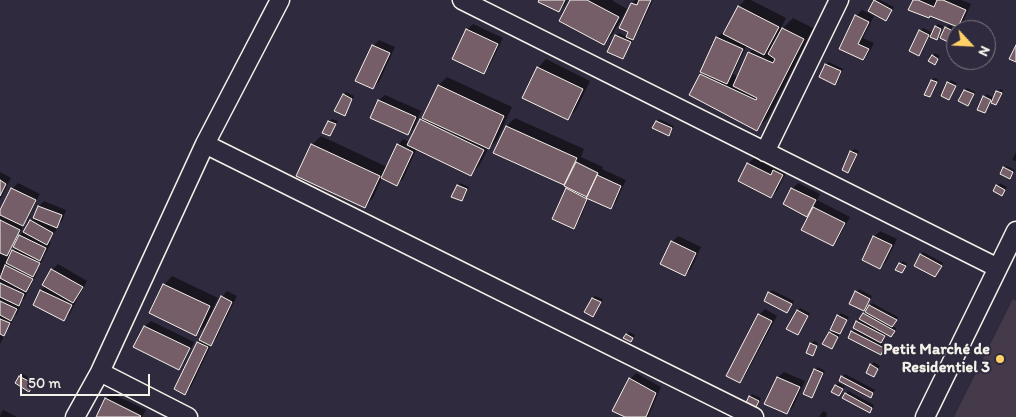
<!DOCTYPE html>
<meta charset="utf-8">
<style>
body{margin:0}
#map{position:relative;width:1016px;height:417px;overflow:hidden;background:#2f2a3d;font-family:Itim,sans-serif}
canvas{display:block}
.north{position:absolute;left:946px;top:20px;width:50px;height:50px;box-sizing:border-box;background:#2f2a3d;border:1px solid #7e7a81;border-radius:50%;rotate:115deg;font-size:14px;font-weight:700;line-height:20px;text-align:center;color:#f4f1e8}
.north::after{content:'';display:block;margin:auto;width:18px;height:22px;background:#ffd166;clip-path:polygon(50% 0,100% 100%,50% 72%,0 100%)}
.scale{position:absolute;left:20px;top:374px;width:130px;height:22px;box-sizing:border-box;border:2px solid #f4f1e8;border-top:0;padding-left:6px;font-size:15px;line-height:18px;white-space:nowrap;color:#f4f1e8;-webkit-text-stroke:4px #2f2a3d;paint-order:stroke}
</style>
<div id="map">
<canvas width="1016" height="417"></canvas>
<div class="north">N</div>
<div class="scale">50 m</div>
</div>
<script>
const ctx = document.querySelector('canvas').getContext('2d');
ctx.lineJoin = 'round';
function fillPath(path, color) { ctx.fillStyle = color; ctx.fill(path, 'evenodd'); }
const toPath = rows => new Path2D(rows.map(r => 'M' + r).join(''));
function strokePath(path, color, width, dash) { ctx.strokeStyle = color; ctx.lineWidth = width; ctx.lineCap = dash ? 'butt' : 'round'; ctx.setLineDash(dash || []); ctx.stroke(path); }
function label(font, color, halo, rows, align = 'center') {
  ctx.font = font + ' Itim,sans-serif'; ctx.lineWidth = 4; ctx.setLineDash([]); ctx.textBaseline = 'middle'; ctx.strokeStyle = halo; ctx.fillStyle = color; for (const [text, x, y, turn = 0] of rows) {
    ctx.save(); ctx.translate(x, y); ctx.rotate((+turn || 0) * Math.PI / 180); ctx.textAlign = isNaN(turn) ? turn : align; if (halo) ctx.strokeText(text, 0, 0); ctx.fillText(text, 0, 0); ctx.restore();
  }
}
fillPath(toPath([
 [1013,299,1016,301,1016,417,954,417]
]), '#443a4a');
fillPath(toPath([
 [541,0,567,0,565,5,559,10],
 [572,0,613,0,613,1,627,9,612,35,604,43],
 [635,0,653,0,638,32,631,39,633,40,625,55,623,58,616,36,619,33,627,37,630,32,621,27,632,3],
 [745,0,751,0,786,18,780,31,793,18,813,28,768,118,757,129,701,75,704,72,702,71,717,37,723,32,725,33,739,6],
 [747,45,754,48,749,53,738,77,733,74],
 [876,0,880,0,894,7,888,17,875,1],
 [914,0,961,0,971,4,964,20,958,26],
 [862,10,874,16,863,38,874,43,869,53,863,59,841,48,856,16],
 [473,24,503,38,489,67,483,72,467,30],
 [938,24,943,26,939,36,937,38,930,35,922,52,919,55,911,51,920,31,923,28,933,33,936,26],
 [949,25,955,28,950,38,948,41,946,28],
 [379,40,395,47,379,82,373,88,373,46],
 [935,53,940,56,935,63,933,56],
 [546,59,590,81,576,110,568,118,538,68],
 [829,62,843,69,837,81,835,84,826,64],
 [447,77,512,107,497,140,488,149,479,166,471,174,417,148,403,179,397,184,382,178,373,198,365,206,312,145,321,136,387,167,398,145,403,139,410,142,421,120,425,116,439,85],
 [934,78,938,79,933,93,930,96,932,80],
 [951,80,957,83,951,96,949,99,948,83],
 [967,88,975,92,971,102,968,104,965,90],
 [1000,89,1003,90,998,101,996,104,991,102,987,109,984,112,984,97,987,94,994,98],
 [346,92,354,96,347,111,345,114,344,95],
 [385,95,421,111,414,128,408,133,379,100],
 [515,118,584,149,581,157,603,167,602,169,626,180,616,202,610,208,589,198,579,221,573,227,567,189,569,187,568,179,564,184,507,126],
 [332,119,338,121,330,135,324,132,329,121],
 [659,119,674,126,671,132,669,134,657,122],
 [854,149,859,151,851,169,848,172,843,170,852,151],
 [1016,152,1016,161,1012,160],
 [754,158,776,169,780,165,788,169,777,191,771,197,748,164],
 [1007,166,1015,170,1010,177,1004,168],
 [0,172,11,178,0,200],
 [18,183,40,194,28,219,24,224,19,236,26,229,31,221,35,217,39,206,44,201,66,210,62,221,57,226,58,227,52,237,48,241,51,242,46,253,43,257,44,257,38,269,36,272,37,273,24,299,20,302,22,303,17,314,13,317,14,318,9,328,6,332,0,344,0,279,1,278,0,277,0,216,2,214,0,213,12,189],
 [13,246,16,248,11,255,8,253],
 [6,262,9,263,2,270],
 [460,183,469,187,464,197,461,200,458,186],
 [798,183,820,194,817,200,850,217,838,239,833,245,809,216,784,204,792,189],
 [1000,183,1007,187,1002,194,997,186],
 [880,231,897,239,886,262,880,268,874,237],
 [678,236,701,247,691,269,685,275,672,242],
 [923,252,943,263,935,276,921,255],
 [903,261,907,264,904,269,900,264],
 [58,264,87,281,79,296,76,299,77,299,70,314,64,319,34,305,41,290,46,286,44,285,52,270],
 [172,276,218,298,205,326,196,334,164,285],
 [859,289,872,296,864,310,851,303],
 [772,290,794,301,787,312,765,301],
 [227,291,237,296,216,339,212,343,191,387,185,393,176,389,222,297],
 [595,296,603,299,593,316,593,298],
 [872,303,898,317,892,326,896,328,894,333,887,333,880,342,886,345,880,354,850,337,852,332,856,328,857,322],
 [800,308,810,313,800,331,798,334,788,328,798,310],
 [765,309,777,316,745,376,740,382,759,315],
 [841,313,849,317,842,330,839,333,840,334,834,345,832,347,824,343,833,330,838,316],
 [151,321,194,342,184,363,178,368,135,347,145,326],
 [629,332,635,335,631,341,625,338],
 [814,341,818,343,815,352,812,354,811,344],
 [874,362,880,366,874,375,871,365],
 [818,367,825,371,814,394,811,397,815,370],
 [784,372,805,381,793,407,787,413,766,403,778,377],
 [636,373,661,387,648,417,628,417,630,379],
 [23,374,35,381,32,388,17,383],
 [845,374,875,390,873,394,870,397,842,377],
 [838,383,845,386,839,395,833,392],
 [848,391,874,405,872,409,869,412,846,394],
 [111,393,146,410,142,417,97,417,106,399],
 [752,394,761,398,758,405,755,408,750,397],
 [3,410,17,417,0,417,1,413],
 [823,411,827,413,826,417,819,417]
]), '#0007');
const building = toPath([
 [539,0,565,0,559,12,538,2,539,0],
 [570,0,587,0,619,17,604,45,559,21,570,0],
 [639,0,651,0,633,40,626,37,628,32,619,28,631,3,637,5,639,0],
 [874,0,892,10,886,21,868,11,874,0],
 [913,0,918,0,934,7,937,0,943,0,966,10,958,27,930,16,929,18,908,10,913,0],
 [738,6,779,27,764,55,723,34,738,6],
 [855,15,869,22,858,44,869,49,863,60,839,49,855,15],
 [935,26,941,29,937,40,930,37,935,26],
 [945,27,953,31,948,42,940,38,945,27],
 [782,28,804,39,757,131,689,95,700,74,756,100,757,98,733,86,748,52,773,63,775,59,768,54,782,28],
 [466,29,498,44,484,74,452,59,466,29],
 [919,30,929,35,919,56,909,51,919,30],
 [615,35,631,42,623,59,607,52,615,35],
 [716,37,743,49,727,84,700,72,716,37],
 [372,45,390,53,373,89,355,81,372,45],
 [1016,45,1016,62,1009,59,1016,45],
 [932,55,938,59,935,65,928,61,932,55],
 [825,64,841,71,835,85,819,77,825,64],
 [537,67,583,89,568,120,522,98,537,67],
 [931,80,937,82,930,97,924,95,931,80],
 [947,82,956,86,949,100,941,96,947,82],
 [438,85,504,116,489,149,422,118,438,85],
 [964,90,974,94,968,106,958,101,964,90],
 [996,91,1002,93,996,105,991,103,996,91],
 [343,94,352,99,345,116,334,111,343,94],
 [983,96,991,100,985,113,977,110,983,96],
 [378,100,416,117,408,135,370,118,378,100],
 [420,119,484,150,471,176,407,145,420,119],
 [328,121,336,124,330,136,322,133,328,121],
 [656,121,672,128,669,136,652,128,656,121],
 [506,126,577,158,564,185,493,153,506,126],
 [311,144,380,176,365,208,296,176,311,144],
 [397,144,413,152,397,186,381,178,397,144],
 [850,151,857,154,848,173,842,170,850,151],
 [576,162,598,173,587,197,564,186,576,162],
 [747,163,771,175,773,170,783,175,771,198,738,181,747,163],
 [1003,167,1013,172,1010,179,1000,174,1003,167],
 [597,175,621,186,611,209,586,198,597,175],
 [0,180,6,184,0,196,0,180],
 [457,185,467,189,462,201,451,197,457,185],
 [996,185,1005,190,1002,196,993,191,996,185],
 [11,188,36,200,23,226,0,215,0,210,11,188],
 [566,188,587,199,574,229,552,219,566,188],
 [791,188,816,200,807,217,783,204,791,188],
 [38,206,62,215,57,228,33,218,38,206],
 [813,207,845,223,833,246,801,230,813,207],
 [0,220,20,230,7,256,0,253,0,220],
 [30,220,53,233,47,245,23,232,30,220],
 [19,235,46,248,40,261,13,247,19,235],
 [873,236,892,245,880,269,862,260,873,236],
 [671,241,696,253,685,276,660,264,671,241],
 [12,250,40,263,33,277,6,263,12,250],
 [920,254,942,266,935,277,914,266,920,254],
 [899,263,906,266,902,273,895,270,899,263],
 [5,265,33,279,26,292,0,278,5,265],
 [51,269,83,287,73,303,42,285,51,269],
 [0,283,24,294,19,306,0,297,0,283],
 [163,284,210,306,196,336,149,313,163,284],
 [40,290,72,305,64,321,33,305,40,290],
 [855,291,870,299,864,311,849,304,855,291],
 [768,292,792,304,787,313,764,301,768,292],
 [221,296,232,302,211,346,199,340,221,296],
 [592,298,601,302,593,317,584,312,592,298],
 [0,301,17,309,11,321,0,315,0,301],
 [869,305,897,320,892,327,865,312,869,305],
 [797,310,808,316,798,335,786,329,797,310],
 [863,313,895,331,891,337,859,319,863,313],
 [758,314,772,321,740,383,726,376,758,314],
 [837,315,847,320,840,334,830,330,837,315],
 [0,319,10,323,4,336,0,334,0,319],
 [856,321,885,336,881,343,853,328,856,321],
 [144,326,190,348,179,370,133,347,144,326],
 [851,331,884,348,881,355,848,338,851,331],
 [829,332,838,337,832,349,822,344,829,332],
 [626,334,633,338,631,342,623,338,626,334],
 [197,342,208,347,185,395,174,389,197,342],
 [810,343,817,346,813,356,806,353,810,343],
 [870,364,878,369,874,377,866,373,870,364],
 [814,369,823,373,812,398,803,394,814,369],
 [19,376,34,384,29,392,15,383,19,376],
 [841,376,873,393,871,398,839,381,841,376],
 [777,377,800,387,787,414,764,404,777,377],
 [629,378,656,393,646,417,625,417,612,411,629,378],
 [835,385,843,389,839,396,831,392,835,385],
 [845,393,872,408,870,413,842,398,845,393],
 [749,396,759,401,755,409,745,405,749,396],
 [105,398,141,416,140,417,96,417,105,398]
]);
fillPath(building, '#765e68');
strokePath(building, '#f4f1e8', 1);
const minor = toPath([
 [462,0,998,268],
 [205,144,754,417],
 [765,152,839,0],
 [100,372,188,417],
 [75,417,100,372,205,144,280,0],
 [925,417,1016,231]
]);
strokePath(minor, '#f4f1e8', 21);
strokePath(minor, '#2f2a3d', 18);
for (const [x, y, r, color] of [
 [1000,359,5,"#ffd166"]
]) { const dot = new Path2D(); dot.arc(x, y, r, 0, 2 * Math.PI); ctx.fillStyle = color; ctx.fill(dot); strokePath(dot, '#2f2a3d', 2); }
label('bold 16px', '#f4f1e8', '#2f2a3d', [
 ["Petit Marché de",990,350],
 ["Residentiel 3",990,368]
], 'right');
</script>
